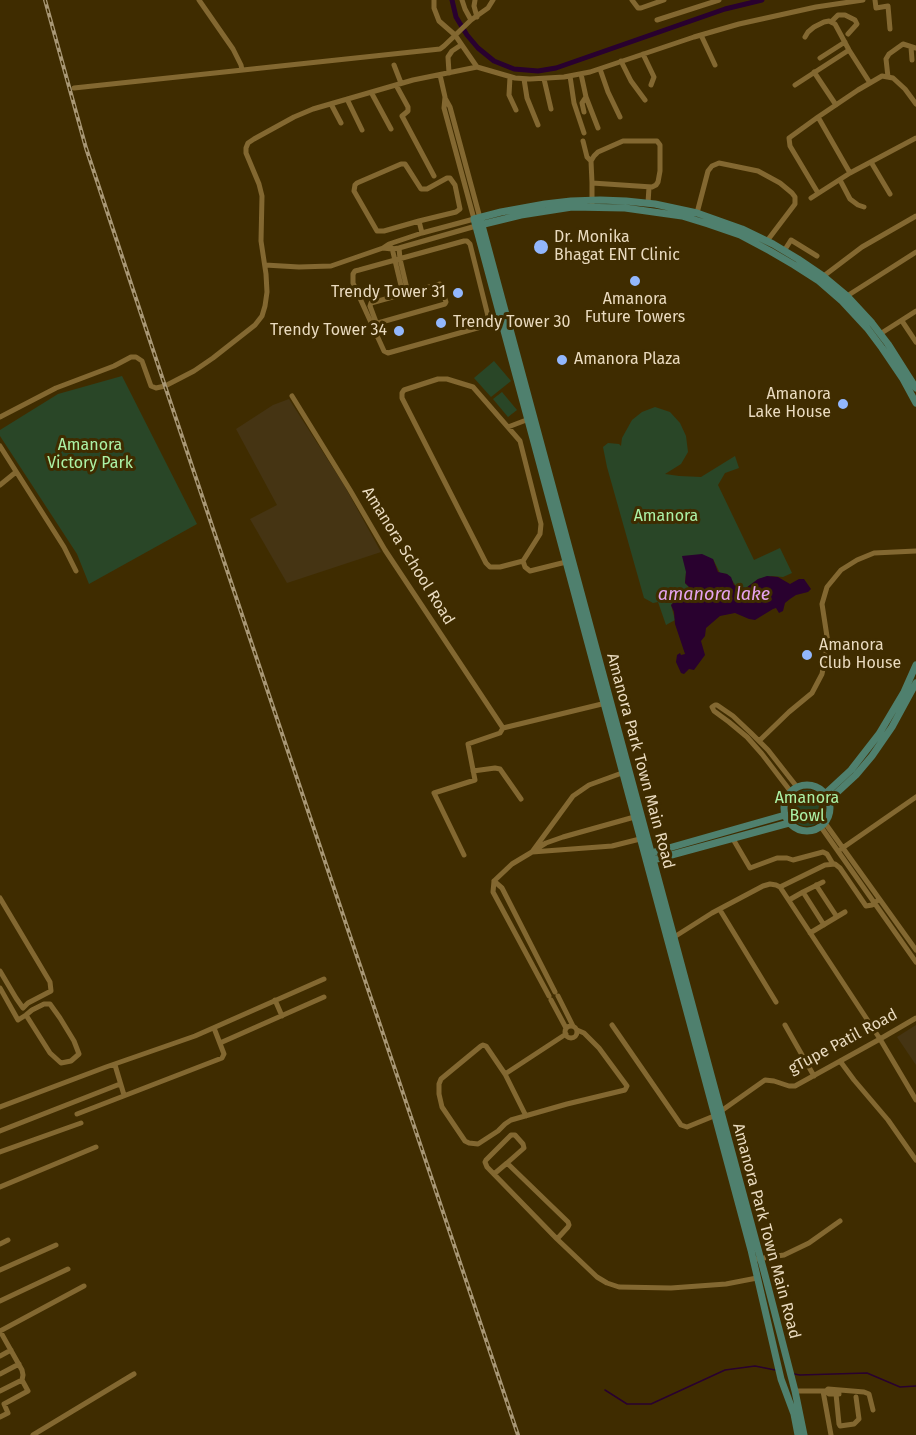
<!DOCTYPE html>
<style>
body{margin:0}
canvas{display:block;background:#3f2c00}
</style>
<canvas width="916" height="1435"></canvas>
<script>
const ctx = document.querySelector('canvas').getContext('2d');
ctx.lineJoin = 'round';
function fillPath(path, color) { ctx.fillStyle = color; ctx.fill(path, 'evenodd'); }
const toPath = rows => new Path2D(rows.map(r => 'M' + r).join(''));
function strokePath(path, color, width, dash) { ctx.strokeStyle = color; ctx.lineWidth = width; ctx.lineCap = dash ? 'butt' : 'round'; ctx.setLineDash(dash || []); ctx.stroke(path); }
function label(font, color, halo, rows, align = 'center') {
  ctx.font = font + ' "Fira Sans",sans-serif'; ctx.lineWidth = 6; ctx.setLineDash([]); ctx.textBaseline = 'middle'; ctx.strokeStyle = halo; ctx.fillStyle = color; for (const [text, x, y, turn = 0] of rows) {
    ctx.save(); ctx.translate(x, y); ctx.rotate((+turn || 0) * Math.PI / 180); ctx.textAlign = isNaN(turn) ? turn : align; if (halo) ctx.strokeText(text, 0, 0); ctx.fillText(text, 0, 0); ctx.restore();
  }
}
fillPath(toPath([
 [289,399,344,485,381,552,287,583,250,519,277,505,236,429,273,405],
 [916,1025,916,1065,897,1037]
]), '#453413');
fillPath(toPath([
 [494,361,511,381,491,397,474,378],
 [122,376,197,524,89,584,77,554,0,436,0,430,58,394],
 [502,392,517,410,508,417,493,399],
 [655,407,670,412,680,423,686,436,688,452,681,464,665,474,679,476,701,477,735,456,739,468,725,473,718,485,754,560,780,548,792,573,783,577,772,576,758,579,746,588,737,587,727,574,720,573,713,559,686,572,685,583,689,587,692,592,685,602,676,598,671,605,675,620,666,625,658,602,653,603,644,598,607,467,603,447,608,443,619,444,621,446,622,438,632,420,642,412],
 '789 808a18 18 0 1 1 36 0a18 18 0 1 1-36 0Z'
]), '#294627');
fillPath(toPath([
 [702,554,713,559,718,572,727,574,731,577,734,585,738,587,746,588,758,579,767,576,778,577,790,584,799,579,804,579,811,589,808,592,796,595,790,599,785,603,783,611,779,613,776,608,773,609,755,620,749,619,735,613,720,616,706,628,705,636,701,641,705,655,694,670,689,669,684,674,681,673,676,662,677,655,680,653,681,655,685,654,675,624,674,612,671,605,676,600,679,599,685,602,692,592,689,587,685,583,686,572,682,556]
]), '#29012f');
strokePath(toPath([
 [794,1374,800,1375,867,1373,900,1387,916,1386],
 [605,1390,627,1404,651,1404,725,1370,755,1366,775,1370]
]), '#29012f', 1.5);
strokePath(toPath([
 [452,0,456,17,467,35,478,48,494,61,514,69,538,71,556,68,725,9,762,0]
]), '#29012f', 5);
strokePath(toPath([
 [199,0,233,49,241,65,242,70],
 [434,0,434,8,439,21,455,35,477,67],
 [462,0,465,9,471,20],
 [475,0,474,6,477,17],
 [632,0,638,8,641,8,664,0],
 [875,0,876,8,888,6,890,29],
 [657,20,719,0],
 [831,22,838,15,845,15,855,20,857,24,848,34],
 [701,35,715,65],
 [805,37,808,32,814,27,824,22,829,21,835,24,849,50,870,83],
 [911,47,912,60],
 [643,54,654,77,651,85],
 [820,58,845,42],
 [621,61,631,81,645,100],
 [394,65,401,83],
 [600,69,608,92,620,117],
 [814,72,836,105],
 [449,73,448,57,452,51,461,45],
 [581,74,586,97,598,128],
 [570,76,574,103,584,133],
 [510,77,509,95,516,110],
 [888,77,886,59,889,54,903,44,916,48],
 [524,79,527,98,538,125],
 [544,79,551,109],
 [396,85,408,107,408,111,402,116,434,176],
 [795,85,849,50],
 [74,88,440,49,444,46,471,20,488,8,493,0],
 [371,92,391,129],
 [445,98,450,107,480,218],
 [347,99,362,130],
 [331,104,341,123],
 [584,112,582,103,586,97],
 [818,117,789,138,790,146,818,193],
 [583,141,587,157,591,161],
 [871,162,890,194],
 [850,173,916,138],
 [840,180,850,199,858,205,864,207],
 [811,198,850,173,818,117,858,90,882,76,893,78,905,89,916,104],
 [648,203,649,187],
 [592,204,592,183,652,187,656,185,658,182,660,171,660,145,657,141,623,141,598,152,594,156,591,161,592,183],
 [697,213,708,171,712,166,719,163,758,171,780,183,792,193,795,197,795,204,767,241],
 [419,221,384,231,377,231,354,191,355,185,357,183,401,164,405,164,407,167,421,189,427,189,447,178,450,178,455,185,460,209,456,212,419,221,422,233],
 [464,241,467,241,470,244,489,320,488,325,388,353,384,351,353,283,353,274,355,271,359,270,464,241],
 [383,248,392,249,399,248,476,226],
 [392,248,403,294],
 [399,248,400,259,408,293],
 [784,251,791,240,817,256],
 [265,265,299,267,331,266,383,248,389,244,422,233,474,219,444,108,445,97,440,75],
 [821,278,862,247,916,216],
 [440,284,446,302,445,304,378,323,376,322,370,306,371,303,440,284],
 [847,296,916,252],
 [902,321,916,342],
 [880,334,916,311],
 [438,379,447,379,473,387,520,441,541,524,540,534,523,561,500,567,490,567,486,563,402,398,402,393,404,390,438,379],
 [292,396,350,490,385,550,503,728],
 [0,417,56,388,114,366,131,357,136,357,142,361,151,386,156,388,165,386,194,371,213,358,255,325,262,316,265,306,267,292,266,274,261,241,262,196,259,184,246,153,246,148,248,143,254,139,294,117,313,109,413,80,477,67,515,78,530,79,564,77,590,72,694,37,739,24,816,7,863,0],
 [508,427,529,419],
 [0,446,64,547,76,571],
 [0,485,16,472],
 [523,561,525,567,530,571,566,562],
 [759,741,789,712,812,693,822,674,828,643,822,604,827,587,841,570,857,560,874,553,916,551],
 [473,771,495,768,500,769,521,799],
 [791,792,762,754,747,737,729,722,714,711,712,707,715,705,717,705,733,716,751,733,768,750,797,787],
 [825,823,916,950],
 [821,827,916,962],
 [733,839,750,868,777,858,787,858,793,860,823,852,827,854,833,864],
 [536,849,546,843,563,837,638,816],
 [841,849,916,797],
 [532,852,573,796,589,785,622,773],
 [464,855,434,793,475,780,468,744,500,733,503,728,606,703],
 [494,881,502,888,555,992],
 [816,885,837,917],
 [780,887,825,865,835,864,840,868,866,906,872,905,877,901],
 [803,892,823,882],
 [0,898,50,982,51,991,28,1003,23,1008,16,998,0,971],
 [789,900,803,892,824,925],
 [720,910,776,1002],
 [810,933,845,912],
 [671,939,712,913,763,886,770,884,776,885,780,887,880,1039,916,1100],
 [0,988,18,1020,26,1015,32,1010,44,1004,50,1004,60,1018,74,1041,79,1054,71,1061,61,1063,50,1053,26,1015],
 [549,996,493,892,494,881,512,864,532,852,612,846,640,839],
 [558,996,573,1026],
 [275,1000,282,1016],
 [551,1000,566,1028],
 [612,1025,681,1125,687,1127,714,1116,765,1080,774,1081,789,1086,795,1086,880,1039,916,1018],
 [785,1025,814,1076],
 '565 1032a6 6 0 1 1 12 0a6 6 0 1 1-12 0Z',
 [220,1043,324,997],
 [840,1061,854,1080,888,1120,916,1160],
 [115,1065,124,1095],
 [505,1074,566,1034],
 [0,1107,106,1067,195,1036,324,979],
 [77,1114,222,1058,224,1054,214,1028],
 [526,1116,505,1074,486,1046,483,1045,481,1046,441,1079,439,1084,439,1094,442,1107,465,1141,469,1143,478,1144,498,1131,505,1124,511,1120,567,1104,625,1090,627,1086,599,1048,584,1033,577,1030],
 [0,1131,120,1084],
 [0,1152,81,1123],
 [507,1163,524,1148,523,1144,515,1135,511,1135,486,1160,485,1162,487,1167,557,1239,597,1277,607,1283,619,1287,671,1288,726,1284,757,1278],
 [494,1174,507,1163,568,1222,569,1225,568,1227,557,1239],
 [0,1187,96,1147],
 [0,1244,8,1240],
 [757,1259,784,1255,809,1243,840,1221],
 [0,1270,56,1245],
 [0,1301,68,1269],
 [0,1331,84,1286],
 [0,1356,11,1350],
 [0,1374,19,1364],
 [0,1391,22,1380,23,1375,22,1370,0,1331],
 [795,1391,826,1391,829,1394,839,1394],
 [823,1391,831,1435],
 [826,1391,828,1389,864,1392,869,1394,873,1410],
 [836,1394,839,1424,840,1426,854,1424,859,1419,856,1397],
 [0,1417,8,1413,4,1404,28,1391,22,1380],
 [33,1435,134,1374]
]), '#836831', 5);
strokePath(toPath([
 [480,218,765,1275,795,1391,804,1435],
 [480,225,521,215,572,207,625,208,682,216,708,224,740,235,770,251,794,265,819,281,842,301,867,328,882,348,903,379,916,403],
 '784 808a23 23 0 1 1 46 0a23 23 0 1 1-46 0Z',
 [825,794,851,770,879,734,904,692,916,665],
 [829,800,856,775,872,756,892,727,916,683],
 [651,853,785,815],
 [653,860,789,823],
 [798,1435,794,1414,781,1379,751,1250,474,219,501,212,545,204,571,201,600,200,626,201,655,204,697,213,742,229,773,244,798,259,823,276,847,296,872,323,888,344,916,388]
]), '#4f806e', 7);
const rail = toPath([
 [45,0,86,148,165,386,518,1435]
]);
strokePath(rail, '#a89775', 4);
strokePath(rail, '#3f2c00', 1.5, [4.5]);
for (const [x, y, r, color] of [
 [541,247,8,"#92b7fd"],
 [635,281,6,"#92b7fd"],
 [458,293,6,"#92b7fd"],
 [441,323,6,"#92b7fd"],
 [399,331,6,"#92b7fd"],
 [562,360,6,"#92b7fd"],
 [843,404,6,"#92b7fd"],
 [807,655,6,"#92b7fd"]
]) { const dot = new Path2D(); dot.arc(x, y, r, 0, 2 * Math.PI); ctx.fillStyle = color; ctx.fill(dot); strokePath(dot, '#3f2c00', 2); }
label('16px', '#eadbbf', '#3f2c00', [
 ["Dr. Monika",554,238],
 ["Bhagat ENT Clinic",554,256],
 ["Trendy Tower 31",446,293,"right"],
 ["Amanora",635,300,"center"],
 ["Future Towers",635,318,"center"],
 ["Trendy Tower 30",453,323],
 ["Trendy Tower 34",387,331,"right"],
 ["Amanora Plaza",574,360],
 ["Amanora",831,395,"right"],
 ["Lake House",831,413,"right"],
 ["Amanora",819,646],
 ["Club House",819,664]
], 'left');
label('16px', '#acf2a6', '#3f2c00', [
 ["Amanora",90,446],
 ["Victory Park",90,464],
 ["Amanora",666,517],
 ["Amanora",807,799],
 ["Bowl",807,817]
]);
label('16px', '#eadbbf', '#3f2c00', [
 ["Amanora School Road",408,556,58],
 ["Amanora Park Town Main Road",640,761,75],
 ["gTupe Patil Road",843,1042,-28],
 ["Amanora Park Town Main Road",766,1231,75]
]);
label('italic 18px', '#e6a4ef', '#3f2c00', [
 ["amanora lake",714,595]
]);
</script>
